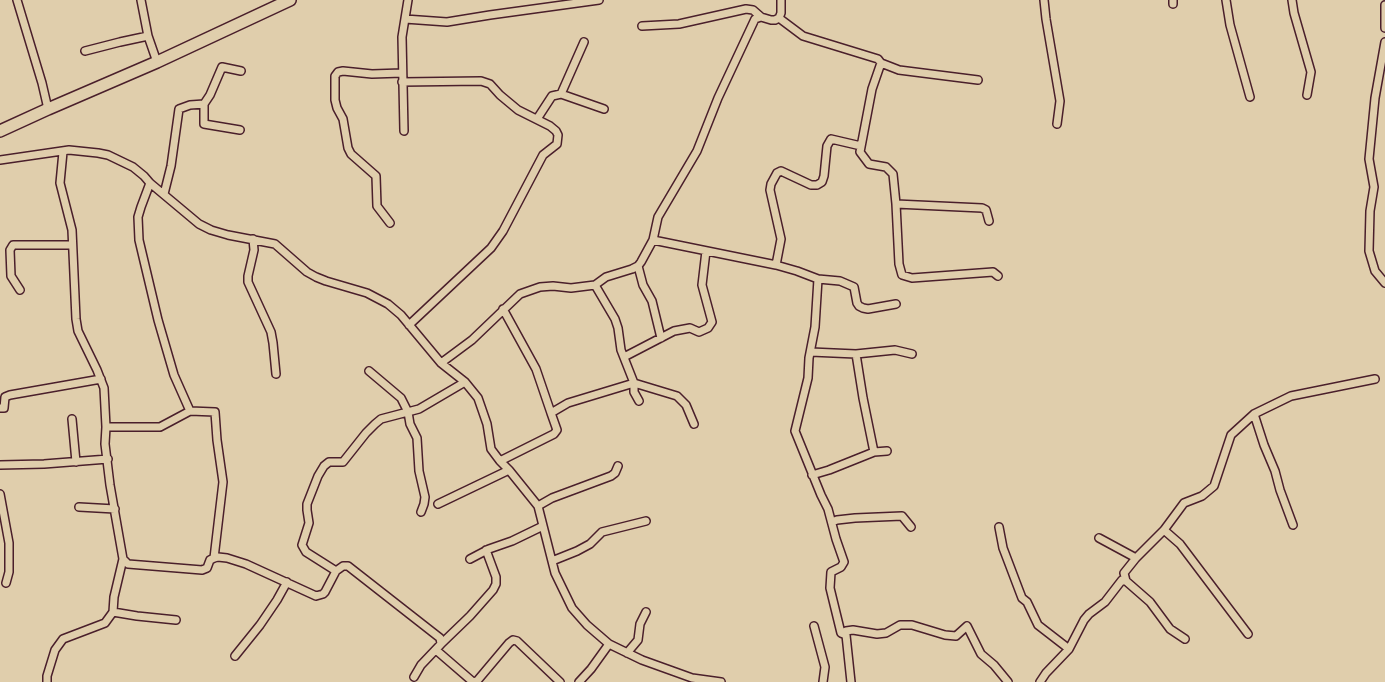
<!DOCTYPE html>
<style>
body{margin:0}
canvas{display:block;background:#e0ceac}
</style>
<canvas width="1385" height="682"></canvas>
<script>
const ctx = document.querySelector('canvas').getContext('2d');
ctx.lineJoin = 'round';
const toPath = rows => new Path2D(rows.map(r => 'M' + r).join(''));
function strokePath(path, color, width, dash) { ctx.strokeStyle = color; ctx.lineWidth = width; ctx.lineCap = dash ? 'butt' : 'round'; ctx.setLineDash(dash || []); ctx.stroke(path); }
const street = toPath([
 [17,0,42,83,48,109],
 [141,0,148,36,157,62],
 [1044,0,1046,19,1060,101,1057,124],
 [1173,0,1173,4],
 [1226,0,1230,25,1250,97],
 [1292,0,1294,13,1311,72,1307,95],
 [1385,5,1385,28],
 [779,18,803,36,878,59,881,63,872,89,860,152,869,164,886,167,893,174,896,204,899,264,902,275,912,278,993,272,998,276],
 [405,19,447,22,490,15,599,0],
 [642,26,679,24,746,9,753,10,761,17],
 [1385,42,1375,98,1369,159,1374,187,1370,211,1369,251,1375,271,1385,283],
 [85,51,120,42,148,36],
 [881,63,899,70,978,80],
 [402,82,481,81,490,84,500,95,518,110,550,126,556,131,558,135,557,144,543,155,503,231,491,248,409,325],
 [561,94,584,42],
 [204,104,204,124,240,130],
 [537,119,552,96,561,94,604,109],
 [404,131,402,37,408,0],
 [0,160,69,150,98,153,108,155,133,167,144,176,150,183,199,224,211,230,228,235,275,244,307,272,316,277,326,281,367,293,388,304,401,315,441,363,465,382,478,398,487,424,491,449,500,461,509,470,538,506,555,573,572,608,587,625,609,644,642,660,692,678,721,682],
 [150,183,141,207,138,217,139,240,158,320,174,375,190,411],
 [164,194,171,166,179,109,190,105,204,104,210,95,222,67,241,71],
 [896,204,982,208,986,210,989,221],
 [390,223,377,206,376,176,351,154,348,148,343,119,337,108,335,100,335,76,338,72,343,71,372,74,402,73],
 [253,239,254,250,248,276,248,282,271,332,273,343,276,374],
 [653,240,776,265,797,271,818,279,840,281,854,287,857,303,859,306,863,308,868,309,896,304],
 [776,265,781,239,770,190,771,184,777,173,781,171,811,185,817,185,822,182,824,176,827,146,831,139,861,146],
 [638,266,643,285,652,301,661,338],
 [818,279,815,327,809,358,808,378,795,431,821,495,828,509,836,539,844,562,841,567,831,572,830,588,841,633,846,635,846,631,853,630,877,634,886,633,900,625,912,625,945,635,956,636,967,626,981,654,994,665,1008,682],
 [595,285,606,277,632,269,638,266,641,262,653,240,658,217,697,151,718,98,755,19,761,17,771,20,775,20,779,18,781,13,781,0],
 [20,290,11,276,10,250,13,245,71,245],
 [503,309,536,369,551,413,568,403,634,383,677,396,686,405,694,424],
 [811,352,856,354,895,350,912,354],
 [856,354,863,398,874,452],
 [624,357,674,331,690,328,699,332,708,328,712,322,702,285,706,251],
 [441,363,472,340,520,294,540,287,553,286,571,288,595,285,615,319,618,328,621,350,634,383,634,392,639,401],
 [369,371,401,398,408,412,410,424,417,438,419,471,425,497,424,504,421,512],
 [0,408,4,408,5,397,10,395,101,379],
 [1254,414,1264,445,1275,471,1280,490,1293,525],
 [72,419,76,462],
 [106,427,160,427,190,411,215,412,217,440,223,482,214,558],
 [500,461,554,434,557,430,551,413],
 [0,465,44,464,108,459],
 [812,475,829,470,874,452,887,451],
 [0,494,9,543,9,572,6,583],
 [438,504,509,470],
 [538,506,552,498,611,476,615,473,618,466],
 [79,507,115,509],
 [832,522,837,520,855,518,902,516,911,527],
 [999,527,1003,548,1022,598,1027,602,1038,625,1069,649],
 [1164,530,1180,544,1248,634],
 [1099,538,1136,558],
 [123,559,128,564,202,570,207,568,210,560,214,558,218,557,227,558,246,564,316,596,323,594,325,592,336,571,343,566,348,566,440,638,441,644,421,665,414,677],
 [470,559,489,549,512,541,543,526],
 [552,561,577,551,590,544,602,532,646,521],
 [336,571,306,552,302,545,309,523,307,510,307,504,318,476,324,466,329,462,343,462,366,433,375,424,381,419,419,409,465,382],
 [1126,581,1124,573,1136,558,1164,530,1184,503,1202,496,1214,486,1231,435,1254,414,1291,396,1375,379],
 [113,612,137,616,176,620],
 [814,626,825,667,823,682],
 [846,635,851,682],
 [441,644,470,616,493,590,496,584,496,577,486,550],
 [436,650,473,682,477,681,509,643,513,640,517,641,560,682],
 [627,653,638,640,640,624,646,612],
 [235,656,260,625,277,600,287,582],
 [47,682,47,676,55,650,63,639,105,623,113,612,114,597,123,559,110,485,105,444,106,427,104,388,97,370,78,331,76,319,72,230,60,183,63,152],
 [579,682,591,669,609,644],
 [1040,682,1046,673,1069,649,1084,620,1089,614,1105,602,1122,580,1126,581,1150,602,1170,629,1185,639]
]);
const secondary = toPath([
 [0,131,48,109,157,62,290,0]
]);
strokePath(street, '#4a1f2b', 10);
strokePath(secondary, '#4a1f2b', 14);
strokePath(street, '#e0ceac', 7);
strokePath(secondary, '#e0ceac', 11);
</script>
